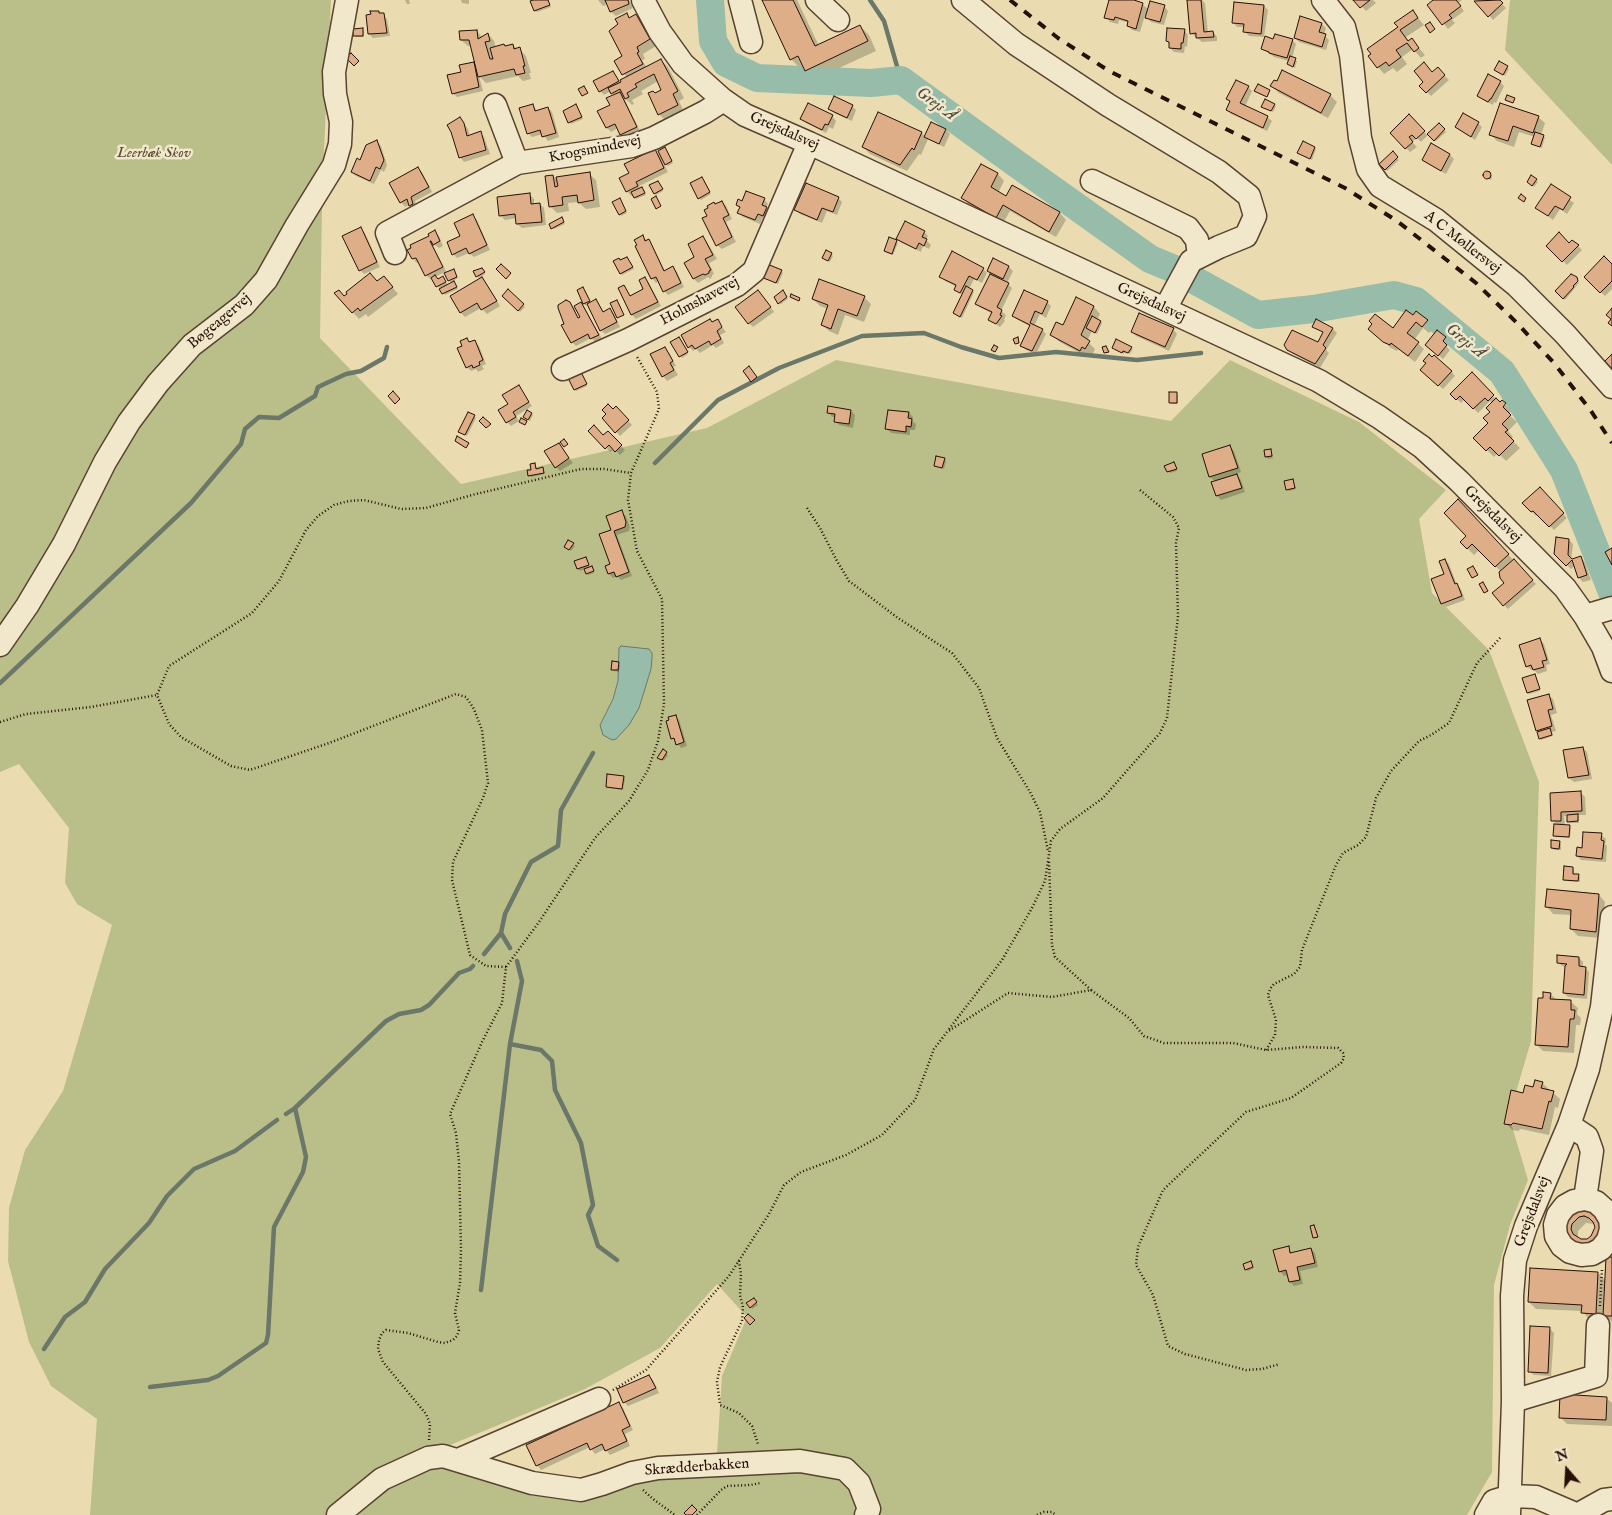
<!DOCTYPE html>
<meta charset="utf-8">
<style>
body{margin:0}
#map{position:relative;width:1612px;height:1515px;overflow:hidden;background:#eadcb0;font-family:"IM FELL English",serif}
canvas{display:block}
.north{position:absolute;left:1542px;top:1445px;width:50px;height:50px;-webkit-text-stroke:4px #f1e8cc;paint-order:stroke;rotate:341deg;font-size:14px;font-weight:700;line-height:20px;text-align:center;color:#281006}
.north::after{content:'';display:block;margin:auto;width:18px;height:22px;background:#281006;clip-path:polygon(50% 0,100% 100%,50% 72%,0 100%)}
</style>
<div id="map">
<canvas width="1612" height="1515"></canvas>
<div class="north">N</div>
</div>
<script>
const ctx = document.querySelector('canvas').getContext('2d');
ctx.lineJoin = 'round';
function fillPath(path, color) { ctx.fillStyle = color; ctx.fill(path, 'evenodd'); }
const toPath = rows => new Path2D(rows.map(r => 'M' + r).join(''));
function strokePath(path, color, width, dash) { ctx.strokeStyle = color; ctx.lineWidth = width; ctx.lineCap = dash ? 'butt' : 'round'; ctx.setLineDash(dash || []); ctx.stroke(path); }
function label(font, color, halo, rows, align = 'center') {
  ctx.font = font + ' "IM FELL English",serif'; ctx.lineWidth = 5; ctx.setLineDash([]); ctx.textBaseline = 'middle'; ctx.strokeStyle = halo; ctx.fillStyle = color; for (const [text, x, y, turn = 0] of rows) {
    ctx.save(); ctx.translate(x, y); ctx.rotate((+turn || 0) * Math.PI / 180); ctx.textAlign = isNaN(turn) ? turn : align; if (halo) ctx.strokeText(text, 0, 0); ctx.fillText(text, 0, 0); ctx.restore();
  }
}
fillPath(toPath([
 [0,0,331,0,323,172,259,277,243,292,75,504,0,629],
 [1510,0,1612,0,1612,165,1505,50],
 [322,205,320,338,461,484,707,428,836,360,1171,421,1230,360,1359,422,1446,490,1419,519,1432,593,1489,650,1539,782,1531,1041,1509,1116,1528,1180,1510,1225,1494,1285,1492,1472,1467,1515,359,1515,359,1503,432,1464,589,1500,604,1496,659,1464,717,1453,722,1376,747,1317,717,1284,660,1348,585,1389,431,1453,329,1515,90,1515,97,1419,51,1386,29,1342,8,1261,9,1208,25,1150,63,1091,112,925,77,904,65,883,69,828,19,764,0,772,0,655,108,476,159,394],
 [619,648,649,649,652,653,651,669,639,708,600,725,613,699,618,681]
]), '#babf89');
const water = toPath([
 [621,646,649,649,652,653,652,658,651,669,639,708,629,725,616,739,612,740,603,735,600,725,613,699,618,681,619,648,621,646]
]);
fillPath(water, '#98bcaa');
strokePath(water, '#6b7768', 1);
fillPath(toPath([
 [405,0,409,0,410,4,407,4],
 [461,0,469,0,469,4,462,3],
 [536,0,548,0,551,7,537,12,535,11],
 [598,0,629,0,633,8,616,16,611,12,608,4,603,6],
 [763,0,797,0,819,46,860,26,869,35,876,51,815,79,806,70,804,66,800,68,791,59],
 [1110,0,1129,0,1142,4,1149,10,1164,6,1168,11,1164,25,1151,22,1145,15,1140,32,1132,30,1128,26,1129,23,1119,20,1118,24,1110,22,1106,17],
 [1188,0,1202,0,1205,3,1208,33,1213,32,1217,37,1217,41,1202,42,1191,33],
 [1356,0,1373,0,1376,3,1366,11],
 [1435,0,1462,0,1458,3,1464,11,1452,20,1455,23,1448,29,1429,5],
 [1477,0,1498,0,1506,8,1493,20],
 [1264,6,1268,10,1264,37,1249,36,1245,32,1245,27,1237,27,1233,22],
 [378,12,387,19,390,36,373,38,369,34],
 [1413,12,1424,25,1406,37,1409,41,1412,40,1425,55,1421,58,1413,49,1402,57,1407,64,1397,72,1393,68,1384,74,1378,67,1399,28],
 [626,14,630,19,635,16,642,22,656,46,643,54,645,59,642,60,647,68,661,60,668,67,684,98,679,101,684,112,666,121,659,114,655,95,662,91,658,81,641,91,643,94,632,100,634,104,632,105,623,96,640,131,626,139,618,128,611,132,607,128,615,96,611,91,604,95,600,91,613,72,620,82,627,78,616,62,624,57,620,25],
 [1322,24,1326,28,1324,35,1329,40,1326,50,1299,42,1295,38],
 [362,29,364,31,364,37,356,37,355,36],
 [1184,30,1188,35,1187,47,1185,46,1184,53,1174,52,1170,48,1171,44,1167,41],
 [477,31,483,38,488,34,494,41,496,48,513,45,517,49,519,49,526,56,531,73,529,73,531,79,523,81,518,76,486,83,479,76,483,91,457,97,453,93,462,73,473,63,478,68,472,46,468,46,461,40],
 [1274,40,1292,40,1296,44,1292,58,1297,61,1295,68,1288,64,1289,61,1274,57,1263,49],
 [1500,63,1509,69,1505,76,1497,71],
 [1438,69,1449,80,1431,96,1421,86],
 [1500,82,1504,86,1496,103,1494,102,1493,105,1483,100,1478,96],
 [1272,86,1330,95,1337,102,1328,118,1279,93],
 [1248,87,1252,91,1245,107,1267,117,1272,121,1267,131,1231,114,1227,110,1231,102,1228,99],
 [1500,104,1538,117,1545,123,1541,135,1545,137,1542,148,1533,144,1535,137,1519,132,1514,147,1497,141,1490,134],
 [533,105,537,111,548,108,552,112,559,137,548,141,543,134,532,137,528,133],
 [1274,105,1276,106,1273,112,1264,108],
 [576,106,583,119,571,124,564,111],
 [852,106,856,110,852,121,834,113,830,109],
 [878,113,922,133,925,137,946,130,950,134,944,147,928,139,921,155,919,154,907,171,870,154,863,147],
 [832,116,836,121,833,129,829,127,826,133,806,123,802,119],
 [1409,116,1428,136,1439,125,1446,132,1436,141,1429,134,1421,142,1417,138,1412,142,1417,147,1410,152,1391,133],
 [460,118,468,129,470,136,480,133,484,137,490,154,464,162,460,157,452,132],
 [1478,123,1482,127,1475,140,1456,127],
 [377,142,381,146,387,165,384,172,381,170,374,184,356,176,352,172],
 [1431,145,1450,155,1454,159,1446,174,1428,164,1423,160],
 [1315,148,1316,149,1312,160,1300,154],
 [655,150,662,158,666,150,673,163,668,166,662,161,668,172,639,186,641,189,644,190,646,195,636,199,633,194,631,196,627,191,630,174],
 [1393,153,1399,160,1387,171,1381,164],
 [981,165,998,174,1004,181,998,193,1007,198,1013,187,1060,213,1066,220,1056,237,1010,211,1003,223,969,205,963,198],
 [418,168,422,172,432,192,415,201,417,208,414,209,410,204,405,207,401,202],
 [1488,172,1492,176,1491,180,1485,176,1486,173],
 [589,174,596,180,600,207,586,209,578,202,568,203,569,211,557,213,550,206,553,176,559,183],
 [704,180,711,194,701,200,699,198],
 [1536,180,1538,182,1534,187,1530,183],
 [658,182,663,191,656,195,655,193],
 [1551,186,1574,203,1567,214,1560,209,1553,220,1537,208],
 [529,194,534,199,534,205,540,204,544,208,546,225,522,228,517,224,517,218,505,220,500,215],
 [838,198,842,202,837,215,827,211,822,223,800,214,796,210],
 [764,199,768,204,766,208,770,212,767,219,763,217,760,224,743,217,739,212,740,208,737,205,743,202],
 [621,201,627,213,621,216,620,214],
 [722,202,726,206,732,219,726,222,736,242,722,249,717,245,708,217,715,206],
 [473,216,477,220,490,250,474,257,469,253,457,258,453,254],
 [562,219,565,224,554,229,552,228],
 [361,229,365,233,380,267,364,274,360,270],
 [434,232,439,236,443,246,439,248,435,245,433,246,447,273,453,270,458,278,453,281,458,289,445,295,440,288,437,286,432,278,430,279,426,275,419,262,417,263,414,260,422,256,431,236],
 [445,272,451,283,448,285,445,280,438,281,435,277],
 [924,232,928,236,926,240,931,245,929,249,923,246,921,252,902,243,898,239],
 [643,237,652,245,665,271,673,268,677,272,684,287,668,295,664,291,659,281,656,283,652,278],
 [703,237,707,242,717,259,709,263,714,274,712,275,712,277,710,279,708,277,698,283,694,279,695,258],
 [896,241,898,243,893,255,887,253,885,251],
 [1570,244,1578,246,1582,250,1567,265,1548,246],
 [831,254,833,256,830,262,823,258],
 [627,258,634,269,622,275,621,273,620,261],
 [993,260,1009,267,1013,271,1007,283,1012,288,1001,311,1006,315,1004,320,1005,321,1000,327,990,320,993,314,981,308,977,304,991,274,988,271,982,283,974,279,969,289,974,292,962,318,954,313,963,295,955,290,957,287,945,281,941,277,983,269,987,273],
 [1612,266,1612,289,1605,296,1585,277],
 [484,271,485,274,479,278,477,276],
 [781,271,783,273,778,284,763,277],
 [384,277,398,294,368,317,366,314,359,319,336,294,345,297,377,282],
 [482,278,486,283,500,306,487,314,481,308,465,317,461,313,452,296],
 [1576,278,1579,283,1565,300,1557,291],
 [645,279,649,283,661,306,636,319,632,315,619,289,624,287,631,297,645,290],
 [579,290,585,290,591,303,596,301,604,312,610,310,614,314,620,327,605,334,601,330,588,304,585,306],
 [508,291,525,307,520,312,503,296],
 [784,294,788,299,781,304,779,303],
 [762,296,774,312,753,327,749,323],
 [864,297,871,304,864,322,845,315,838,335,829,331,822,325,828,309,820,306,813,299],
 [1077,299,1094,307,1100,314,1097,320,1102,323,1097,334,1092,331,1087,341,1095,349,1092,355,1089,353,1087,357,1058,341,1052,334,1063,327],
 [1047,302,1051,306,1046,318,1040,314,1034,326,1042,330,1046,334,1036,354,1026,350,1022,346,1031,327,1018,320,1013,316],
 [569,303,574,308,579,319,582,318,581,303,585,308,602,339,596,342,591,338,576,346,572,342,566,324],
 [1413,317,1427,321,1434,328,1429,333,1423,328,1414,340,1424,349,1415,362,1398,349,1397,351,1391,348,1369,329,1393,329],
 [717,321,726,332,720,335,724,343,716,348,713,345,700,353,696,349,693,351,689,347,713,323],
 [1317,321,1333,329,1337,333,1326,350,1329,353,1320,368,1293,354,1288,349,1318,344,1324,333,1314,326],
 [1173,329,1177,334,1169,351,1136,336,1132,332],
 [1445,338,1449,342,1446,346,1450,350,1443,359,1431,349],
 [680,340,688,354,682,358,672,343],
 [474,341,479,346,486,364,482,366,484,369,478,372,476,369,471,371,467,367,470,343],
 [1131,348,1133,349,1130,354,1125,352,1124,354,1115,349],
 [665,349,669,353,676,366,673,367,678,375,667,381,663,376],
 [1451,371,1455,376,1443,389,1426,374],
 [580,372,587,386,576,391,575,389],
 [1472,374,1500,404,1502,402,1512,411,1508,414,1517,422,1508,431,1513,437,1511,439,1520,448,1506,461,1498,453,1494,457,1475,438,1490,423,1492,403,1490,401,1478,413,1465,399,1461,403,1452,394],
 [518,386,532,406,516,416,519,421,511,426,507,422,510,404],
 [1176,393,1178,395,1178,404,1172,404,1170,402],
 [616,407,632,425,620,436,604,418],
 [851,411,855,415,853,428,839,425,835,421,836,417,832,417,828,412],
 [909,413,913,417,912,421,916,424,915,430,910,430,910,435,891,433,887,429],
 [532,414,533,415,530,421,526,419],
 [474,416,476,418,467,436,461,433],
 [590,431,604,437,608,433,625,450,620,455,614,449,610,452],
 [559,444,573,463,560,471,556,467],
 [1230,446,1234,451,1241,472,1236,474,1241,480,1245,492,1221,500,1217,496,1216,482,1210,477],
 [1271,450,1273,458,1268,459,1266,457],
 [944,459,946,461,944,469,935,466],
 [1174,464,1177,471,1170,473,1166,466],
 [534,465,536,470,543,469,545,474,531,477,529,475,533,471],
 [1292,480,1296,489,1289,491,1287,489],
 [1540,489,1567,518,1554,530,1538,514,1536,516,1524,503],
 [1458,501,1536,584,1508,609,1493,594,1506,583,1501,572,1480,549,1474,555,1461,542,1467,536],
 [621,511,626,516,630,527,629,531,617,535,632,576,621,580,617,576,613,578,609,574,612,565,613,530],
 [1569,540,1573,544,1571,561,1581,558,1585,562,1591,580,1583,582,1579,578,1575,566,1571,569,1555,554],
 [573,544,575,546,571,551,567,548],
 [585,558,590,568,593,570,594,573,588,575,585,569,580,571,578,569,576,562],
 [1445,560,1449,564,1457,585,1461,589,1465,600,1446,607,1442,603,1446,574],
 [1540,640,1544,644,1550,664,1546,665,1547,671,1538,674,1533,669,1531,670,1527,666],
 [618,663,620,665,619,672,614,671,612,669],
 [1534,675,1540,691,1529,694,1528,693],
 [1548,695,1553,699,1557,713,1551,715,1556,731,1552,732,1553,736,1541,740,1540,738,1540,733,1538,730],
 [675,716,679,720,687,746,681,748,673,738,670,721],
 [1583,748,1587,752,1592,779,1574,782,1569,778],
 [666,753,668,755,664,761,661,759],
 [623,777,625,779,623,790,609,788,607,787],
 [1581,793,1585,797,1586,815,1577,815,1579,817,1579,823,1570,823,1568,822,1568,816,1564,816,1565,826,1569,826,1571,828,1570,838,1556,837,1554,836,1558,826,1553,820,1552,794],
 [1601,835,1606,839,1605,844,1607,846,1606,862,1581,860,1577,856,1583,849],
 [1559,842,1561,844,1561,850,1554,850,1552,848],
 [1573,868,1574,870,1574,875,1580,877,1580,882,1566,881,1564,879],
 [1599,895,1605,902,1602,938,1578,936,1571,929,1572,915,1553,914,1547,907],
 [1579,958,1583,962,1583,968,1585,968,1589,972,1587,999,1568,997,1564,993,1566,967,1562,966,1558,962],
 [1550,994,1557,1000,1571,1002,1578,1008,1577,1014,1581,1018,1580,1025,1576,1025,1574,1053,1543,1051,1536,1044,1544,1000],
 [1542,1083,1560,1099,1558,1108,1555,1107,1549,1135,1521,1129,1518,1131,1512,1130,1506,1123,1524,1095],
 [1594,1210,1605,1251,1587,1256,1563,1220],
 [1586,1223,1595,1224,1596,1227,1592,1237,1587,1240,1578,1240,1578,1231],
 [1288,1248,1293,1254,1311,1249,1315,1253,1318,1267,1300,1271,1303,1284,1294,1286,1290,1282,1288,1275,1284,1276,1280,1271],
 [1612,1259,1612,1322,1603,1313,1602,1320,1589,1319,1582,1311,1536,1309,1529,1302,1598,1273,1606,1281],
 [1251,1263,1254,1268,1248,1271,1246,1269],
 [754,1299,758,1305,752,1309,751,1307],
 [1549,1328,1554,1333,1551,1376,1534,1375,1529,1371],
 [649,1376,653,1380,659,1393,628,1406,624,1402],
 [1606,1398,1612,1403,1612,1426,1567,1424,1560,1417],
 [619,1404,623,1408,633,1430,625,1434,630,1446,610,1455,605,1449,595,1454,590,1447,541,1470,537,1465]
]), '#0003');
strokePath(toPath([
 [870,0,884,21,901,80],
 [655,463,718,400,779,368,862,336,924,333,961,347,999,358,1056,352,1137,360,1201,353],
 [0,683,191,503,241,444,245,429,259,417,279,418,315,396,318,387,346,374,361,371,384,358,387,347],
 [501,933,510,948],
 [484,954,501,933,505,914,531,862,558,846,561,810,593,753],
 [517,961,522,981,510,1044,541,1050,552,1061,555,1090,581,1143,593,1205,588,1215,598,1246,617,1260],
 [286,1114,295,1108,386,1021,399,1014,421,1010,429,1005,459,973,470,969,473,966],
 [481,1290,510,1044],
 [44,1349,65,1317,85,1302,105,1269,149,1223,167,1196,194,1169,235,1151,277,1120],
 [150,1387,208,1380,218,1376,266,1343,268,1335,274,1227,303,1172,306,1157,295,1108]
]), '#6b7768', 4.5);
strokePath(toPath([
 [710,0,713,41,726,63,757,78,871,83,901,80,1014,162,1150,259,1174,269],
 [1196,281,1258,315,1313,309,1394,295,1416,301,1502,372,1564,470,1612,592]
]), '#98bcaa', 28);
const building = toPath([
 [533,0,548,0,550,5,534,11,530,1,533,0],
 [605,0,628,0,629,4,610,12,605,0],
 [762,0,793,0,815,46,860,25,868,41,805,71,798,56,790,60,762,0],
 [1109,0,1134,0,1143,3,1136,29,1127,26,1128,21,1115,17,1114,20,1104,18,1109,0],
 [1187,0,1201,0,1204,32,1213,31,1214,37,1196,38,1196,33,1190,34,1187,0],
 [1353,0,1370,0,1360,8,1353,0],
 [1433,0,1456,0,1461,6,1449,15,1452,18,1442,25,1427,5,1433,0],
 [1500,0,1503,3,1488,17,1474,1,1500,0],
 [1150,1,1165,5,1160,22,1145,18,1150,1],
 [1234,2,1264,5,1261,34,1243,32,1244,24,1232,23,1234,2],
 [1413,10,1418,18,1400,30,1408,41,1412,38,1419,48,1414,52,1407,43,1396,50,1401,57,1389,66,1386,62,1377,68,1368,56,1371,54,1367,49,1398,27,1394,23,1413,10],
 [370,11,379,11,379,13,384,13,387,33,368,34,366,15,371,14,370,11],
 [627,13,629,18,636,14,650,39,637,47,639,52,637,53,643,64,622,75,614,61,622,56,609,31,618,24,615,19,627,13],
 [1300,16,1322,23,1319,32,1326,34,1322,47,1294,38,1300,16],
 [1430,22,1435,29,1430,33,1425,25,1430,22],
 [363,28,363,36,353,36,353,29,363,28],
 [1167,28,1185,29,1183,43,1181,43,1181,49,1169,48,1169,42,1166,41,1167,28],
 [477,30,478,39,488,33,490,41,485,42,490,59,493,59,490,48,504,44,505,46,513,44,514,49,520,47,525,66,523,66,525,73,516,75,514,69,478,77,469,40,460,40,459,31,477,30],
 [1275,34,1293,39,1287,58,1269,53,1269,52,1261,49,1265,36,1273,39,1275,34],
 [351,53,359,61,354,66,346,58,351,53],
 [1290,56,1296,58,1293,67,1287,64,1290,56],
 [661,59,678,91,673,94,678,105,658,115,648,93,653,91,655,93,661,90,654,74,635,84,637,87,627,93,629,97,625,99,620,89,611,94,608,88,621,82,620,80,661,59],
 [1499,61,1508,66,1503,75,1494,70,1499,61],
 [474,62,479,87,452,94,447,75,461,72,459,65,474,62],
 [1424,62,1432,72,1438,67,1445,75,1426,93,1419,86,1423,82,1414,71,1424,62],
 [1282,70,1331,94,1321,113,1270,86,1274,80,1277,81,1282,70],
 [613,71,619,81,599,92,593,81,613,71],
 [1488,74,1501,81,1491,99,1490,99,1488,102,1477,96,1488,74],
 [1236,80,1249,86,1240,103,1268,116,1263,128,1226,110,1230,101,1226,99,1236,80],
 [1258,84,1270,90,1267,97,1254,91,1258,84],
 [584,86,588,93,582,96,578,89,584,86],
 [620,92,637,127,620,135,615,124,606,128,597,111,610,105,606,98,620,92],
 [1507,95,1515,98,1513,103,1505,100,1507,95],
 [834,96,853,105,847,118,828,109,834,96],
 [1265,99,1275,104,1271,111,1261,107,1265,99],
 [808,103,833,115,828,125,825,124,822,130,800,119,808,103],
 [1500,103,1539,116,1533,133,1513,126,1508,141,1489,135,1500,103],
 [533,104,535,111,548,107,556,133,542,137,540,130,527,134,519,108,533,104],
 [576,104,582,117,568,123,563,111,576,104],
 [878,112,922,132,914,150,912,148,900,165,862,147,878,112],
 [1463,113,1479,122,1471,137,1455,127,1463,113],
 [1409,114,1425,131,1416,139,1412,135,1409,137,1413,142,1405,149,1390,133,1409,114],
 [460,117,464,123,467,136,481,131,486,150,459,158,451,132,447,125,460,117],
 [931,122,946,129,939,144,924,137,931,122],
 [1439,123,1445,129,1434,141,1427,134,1439,123],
 [1535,132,1544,135,1540,147,1531,144,1535,132],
 [377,140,384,160,380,169,376,167,370,181,351,172,357,158,360,160,366,145,377,140],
 [1303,141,1315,147,1310,159,1297,153,1303,141],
 [1431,143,1450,154,1441,171,1422,160,1431,143],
 [665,147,672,161,665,165,658,151,665,147],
 [655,149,664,168,636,182,638,186,626,192,619,178,629,173,624,164,655,149],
 [1393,151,1398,157,1385,170,1379,164,1393,151],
 [981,164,998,173,991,187,1006,196,1012,185,1060,212,1049,232,1003,205,996,218,961,198,981,164],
 [418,167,429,187,411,197,413,204,409,206,407,199,400,203,389,183,418,167],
 '1483 175a4 4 0 1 1 8 0a4 4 0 1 1-8 0Z',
 [590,172,594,200,578,203,577,195,562,197,563,205,549,207,545,176,553,175,555,187,558,186,556,177,590,172],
 [1531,175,1537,179,1532,186,1527,182,1531,175],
 [702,177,710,192,698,199,690,183,702,177],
 [658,181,663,189,654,194,649,185,658,181],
 [806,183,839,197,833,212,822,208,817,220,794,210,806,183],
 [1551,184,1571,197,1563,210,1555,206,1548,216,1535,208,1551,184],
 [642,187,645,193,634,198,631,192,642,187],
 [746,191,765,198,762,205,767,207,763,216,758,214,755,220,737,213,740,207,736,205,738,199,742,201,746,191],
 [530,193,531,204,540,203,542,222,516,224,515,214,499,216,497,197,530,193],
 [1521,194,1526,198,1524,202,1518,198,1521,194],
 [656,196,661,206,656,209,651,199,656,196],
 [620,198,626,211,619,215,612,202,620,198],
 [722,201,729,215,723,218,732,237,716,246,702,218,707,216,704,210,708,208,707,206,714,202,715,204,722,201],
 [473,214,487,245,469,254,466,248,452,255,447,242,460,236,454,223,473,214],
 [562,217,564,222,551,229,549,224,562,217],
 [905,221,925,231,922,237,927,239,924,246,919,243,916,249,896,239,905,221],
 [361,227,377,262,359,271,342,236,361,227],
 [435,230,440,241,433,245,431,241,430,241,443,267,425,276,416,258,412,259,407,250,411,248,410,245,429,236,428,234,435,230],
 [1559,232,1569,243,1572,240,1579,245,1562,262,1546,246,1559,232],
 [643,235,645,241,649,239,664,271,673,266,681,283,663,292,656,277,651,279,635,246,637,245,634,240,643,235],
 [703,236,713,255,705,259,711,270,709,271,709,273,705,275,703,274,693,279,684,263,694,257,688,244,703,236],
 [889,237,897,240,892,254,884,251,889,237],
 [826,250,832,253,828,261,822,258,826,250],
 [952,251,984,268,977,280,969,276,960,293,954,290,956,285,939,277,952,251],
 [1604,256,1612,264,1612,281,1600,293,1584,277,1604,256],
 [627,257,633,267,620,274,613,261,619,258,620,260,627,257],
 [993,258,1009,266,1003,279,987,271,993,258],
 [501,264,511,273,506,279,496,269,501,264],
 [767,264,782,270,776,283,761,277,767,264],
 [482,268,485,272,476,277,473,271,482,268],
 [454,269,457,277,448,281,444,273,454,269],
 [370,273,377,281,384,276,393,287,360,311,358,308,352,313,334,293,339,290,344,296,347,294,346,292,370,273],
 [990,274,1009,283,997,307,1002,310,1000,315,1002,316,996,324,988,320,992,312,975,304,990,274],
 [1571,274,1577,277,1578,281,1573,286,1574,287,1563,299,1555,291,1571,274],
 [435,275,438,279,443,276,446,282,436,287,431,278,435,275],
 [482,277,497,301,481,310,477,303,460,313,450,296,482,277],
 [645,277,658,302,631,315,618,288,624,285,630,296,643,289,639,280,645,277],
 [819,279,865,296,857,316,838,309,831,329,821,325,828,305,812,299,819,279],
 [454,281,457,287,442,294,439,289,454,281],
 [966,286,973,290,960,317,953,313,966,286],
 [583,287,590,301,583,304,577,290,583,287],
 [508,289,524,304,518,311,502,296,508,289],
 [758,290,771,307,748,324,735,307,758,290],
 [783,290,787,297,778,304,774,297,783,290],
 [1024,290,1048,301,1042,314,1035,311,1030,323,1043,329,1032,351,1020,346,1030,325,1012,316,1024,290],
 [791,294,800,298,799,301,790,297,791,294],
 [1076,297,1094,306,1081,335,1090,341,1085,349,1082,347,1080,351,1050,335,1056,322,1063,325,1076,297],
 [596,299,603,312,610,308,617,322,600,331,587,304,596,299],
 [566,300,570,302,578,318,580,317,574,306,581,302,599,335,590,339,588,334,571,343,561,325,564,324,558,308,558,305,566,300],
 [617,300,624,315,617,318,610,303,617,300],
 [1612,308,1612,326,1608,323,1611,319,1606,315,1612,308],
 [1406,310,1413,315,1416,311,1428,320,1422,327,1416,322,1407,333,1419,342,1408,356,1391,343,1390,345,1383,342,1368,329,1372,324,1369,321,1375,314,1393,328,1406,310],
 [1139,313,1174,328,1165,347,1131,332,1139,313],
 [1092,316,1101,321,1095,333,1086,328,1092,316],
 [710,319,712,322,718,319,722,327,717,331,721,339,711,345,709,341,695,349,692,345,688,348,681,335,710,319],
 [1316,319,1333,328,1323,345,1326,348,1315,364,1287,350,1284,345,1292,330,1318,342,1323,332,1312,327,1316,319],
 [1437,330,1446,337,1443,341,1447,345,1438,356,1425,345,1437,330],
 [679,337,688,352,679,357,670,342,679,337],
 [1018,337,1019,343,1015,344,1013,339,1018,337],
 [467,338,469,342,475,340,483,360,479,362,480,365,473,368,472,365,466,368,457,348,462,346,460,341,467,338],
 [1116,339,1132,347,1128,353,1123,351,1122,353,1112,348,1116,339],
 [994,345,998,347,995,352,991,350,994,345],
 [1106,346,1109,352,1104,353,1102,347,1106,346],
 [665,347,673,361,670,363,674,370,662,377,650,354,665,347],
 [1429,354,1432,357,1434,355,1452,371,1438,386,1420,370,1426,363,1423,361,1429,354],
 [1612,354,1612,369,1605,361,1612,354],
 [749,366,757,377,751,382,743,371,749,366],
 [580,370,587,384,574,390,567,376,580,370],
 [1472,372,1494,395,1488,401,1485,398,1473,409,1460,396,1456,400,1450,394,1472,372],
 [519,385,529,402,513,412,516,417,506,423,498,410,508,404,502,395,519,385],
 [393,391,400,399,395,404,388,396,393,391],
 [1169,392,1177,392,1177,403,1169,403,1169,392],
 [1496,398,1500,402,1502,400,1506,403,1503,407,1511,415,1502,424,1508,430,1505,432,1514,441,1499,456,1490,447,1486,451,1473,438,1488,423,1483,418,1490,412,1486,408,1496,398],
 [608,404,613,409,616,406,629,420,615,433,602,418,606,414,602,410,608,404],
 [828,406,851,410,849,424,834,422,835,414,827,413,828,406],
 [527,410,532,413,528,420,523,417,527,410],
 [888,410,909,412,908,418,912,419,911,427,906,426,906,432,885,429,888,410],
 [468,412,475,415,465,435,458,432,468,412],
 [483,417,491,424,486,428,479,421,483,417],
 [521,418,527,421,525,425,519,422,521,418],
 [594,425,603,435,608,431,622,445,615,452,609,445,605,449,588,431,594,425],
 [457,436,469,443,466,448,455,441,457,436],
 [564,439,568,444,564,447,560,442,564,439],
 [559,443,569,458,555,468,544,451,559,443],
 [1230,445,1238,468,1209,477,1202,454,1230,445],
 [1271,449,1272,456,1265,457,1264,450,1271,449],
 [936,456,945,458,942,468,934,466,936,456],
 [1174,462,1177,469,1167,472,1164,466,1174,462],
 [535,463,536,469,543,467,544,473,528,476,527,470,531,470,530,464,535,463],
 [1237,474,1242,488,1216,496,1211,482,1237,474],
 [1293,479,1295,488,1286,490,1284,481,1293,479],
 [1540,487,1564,513,1549,527,1533,511,1531,512,1522,503,1540,487],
 [1458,499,1509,554,1495,567,1472,544,1467,549,1460,542,1466,536,1444,513,1458,499],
 [622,510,626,522,625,527,614,531,629,572,616,577,614,572,608,574,605,566,610,564,599,534,611,530,606,516,622,510],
 [1556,537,1569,539,1568,555,1572,559,1581,556,1587,575,1578,578,1572,560,1566,566,1554,554,1556,537],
 [568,540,574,543,569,550,564,547,568,540],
 [1612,548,1612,565,1605,552,1612,548],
 [586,557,589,565,577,569,574,561,586,557],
 [1445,559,1455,584,1457,583,1462,596,1441,604,1431,579,1444,574,1439,561,1445,559],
 [1514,559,1533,580,1503,606,1492,593,1504,583,1500,578,1499,572,1514,559],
 [592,566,594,571,586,574,584,569,592,566],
 [1473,566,1478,575,1472,578,1467,569,1473,566],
 [1483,582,1488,591,1484,593,1479,584,1483,582],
 [1540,638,1547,660,1542,661,1544,667,1533,670,1531,665,1526,667,1519,645,1540,638],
 [612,661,619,662,618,670,611,670,612,661],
 [1535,674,1540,689,1527,693,1522,678,1535,674],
 [1549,694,1553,709,1548,710,1552,726,1536,731,1527,700,1549,694],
 [676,715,684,742,676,745,674,738,671,739,666,721,669,720,668,717,676,715],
 [1550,728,1552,735,1539,739,1537,732,1550,728],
 [1583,747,1589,775,1568,778,1563,750,1583,747],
 [663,749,667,752,662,760,657,758,663,749],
 [607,774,624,776,622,789,606,787,607,774],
 [1581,791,1582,811,1561,812,1561,821,1551,821,1550,793,1581,791],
 [1578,814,1578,821,1567,822,1567,815,1578,814],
 [1554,824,1570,825,1569,837,1553,836,1554,824],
 [1583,832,1602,833,1601,840,1604,841,1602,859,1576,856,1577,847,1582,848,1583,832],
 [1551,840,1560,841,1559,849,1551,848,1551,840],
 [1564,866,1573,867,1573,874,1579,874,1578,881,1563,880,1564,866],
 [1547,889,1599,894,1596,932,1570,929,1571,910,1545,907,1547,889],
 [1557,955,1579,957,1579,966,1586,967,1584,995,1563,993,1565,966,1567,964,1557,963,1557,955],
 [1543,992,1551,993,1550,999,1571,1000,1571,1010,1575,1010,1574,1019,1570,1019,1568,1047,1535,1045,1538,998,1543,998,1543,992],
 [1535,1080,1543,1082,1541,1088,1554,1091,1551,1102,1549,1101,1542,1129,1513,1123,1511,1125,1504,1124,1511,1090,1523,1093,1525,1085,1533,1087,1535,1080],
 [1586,1205,1602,1216,1598,1244,1570,1247,1561,1220,1586,1205],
 [1584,1216,1589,1218,1593,1222,1595,1227,1591,1236,1587,1239,1581,1239,1573,1234,1571,1229,1572,1224,1579,1217,1584,1216],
 [1314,1225,1318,1237,1313,1238,1310,1226,1314,1225],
 [1289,1246,1290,1253,1311,1248,1315,1263,1297,1267,1300,1280,1289,1282,1286,1270,1279,1272,1273,1250,1289,1246],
 [1606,1257,1612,1257,1612,1316,1603,1316,1606,1257],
 [1251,1261,1253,1267,1245,1270,1243,1264,1251,1261],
 [1530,1268,1598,1272,1596,1314,1581,1313,1582,1305,1528,1302,1530,1268],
 [754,1298,757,1302,750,1308,746,1303,754,1298],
 [748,1314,755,1320,750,1325,744,1318,748,1314],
 [1530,1326,1550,1327,1548,1373,1528,1372,1530,1326],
 [649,1375,656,1388,623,1403,617,1389,649,1375],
 [1560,1394,1607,1397,1606,1420,1559,1418,1560,1394],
 [619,1402,630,1426,622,1430,627,1441,605,1451,602,1444,590,1450,587,1443,536,1466,526,1445,619,1402],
 [692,1505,697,1510,692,1515,686,1515,684,1513,692,1505]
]);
fillPath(building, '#deae89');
strokePath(building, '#281006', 1);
const minor = toPath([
 [643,0,660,32,683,64,722,99,745,115,809,143,1319,381,1379,417,1422,447,1459,481,1565,588,1585,616,1603,647,1612,671],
 [740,0,751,42],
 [817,0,838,20],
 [963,0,1016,44,1108,105,1219,172,1249,196,1255,216,1246,236,1219,247,1191,261,1165,309],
 [1323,0,1344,27,1351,55,1360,138,1368,169,1380,186,1436,220,1516,285,1565,334,1612,387],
 [495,105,517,163],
 [1092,181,1188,228,1197,240,1199,257],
 [395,253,387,233,517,163,632,146,654,138,705,112,716,105,722,99],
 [563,369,628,340,737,285,754,271,809,143],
 [1585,616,1612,608],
 [0,645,27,606,64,544,105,462,129,422,158,383,192,345,244,305,266,280,297,225,334,165,340,144,341,122,335,94,334,72,347,0],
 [1569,1125,1587,1137,1592,1151,1585,1199,1574,1201,1565,1206,1558,1215,1555,1225,1556,1236,1562,1246,1570,1252,1581,1255,1592,1254,1601,1249,1608,1240,1611,1229,1610,1219,1604,1209,1596,1202,1585,1199],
 [1513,1401,1596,1376,1598,1325],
 [458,1460,599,1399],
 [338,1515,382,1479,428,1458,443,1456,532,1483,581,1490,602,1484,632,1473,658,1468,800,1461,845,1469,859,1483,869,1509,866,1515],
 [1486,1515,1494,1501,1511,1496,1536,1497,1578,1515],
 [1509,1515,1513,1401,1512,1296,1515,1260,1526,1226,1569,1125,1588,1069,1602,1007,1612,917],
 [1577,1515,1604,1500,1612,1499]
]);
strokePath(minor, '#584330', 25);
strokePath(toPath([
 [807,508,820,528,837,561,849,581,898,618,952,653,979,688,997,738,1030,792,1040,812,1048,851],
 [0,722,26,714,91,707,157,695],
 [1049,862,1052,945,1055,957,1091,990],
 [506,967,486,966,470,955,452,880,453,862,483,798,488,783,482,730,474,709,466,697,456,694,329,743,250,770,231,766,181,737,169,724,157,695,169,666,252,613,279,581,306,530,318,516,334,505,349,501,364,500,401,509,426,508,472,495,581,469,604,469,631,473],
 [949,1029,1002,960,1032,908,1045,881,1051,841,1060,829,1103,798,1160,733,1167,718,1178,616,1176,543,1179,528,1173,517,1140,490],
 [1266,1050,1275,1035,1276,1020,1268,995,1270,989,1274,984,1294,974,1300,967,1302,950,1336,865,1343,853,1358,845,1366,837,1376,798,1391,771,1419,741,1431,735,1449,723,1477,663,1501,637],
 [739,1261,741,1274,740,1295,743,1307,742,1321,720,1367,717,1382,720,1405,739,1413,752,1426,758,1444],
 [1600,1306,1602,1269],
 [613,1390,646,1370,653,1362,729,1276,769,1214,784,1185,801,1172,846,1155,882,1135,915,1100,934,1049,947,1032,1008,993,1052,997,1091,990,1129,1018,1144,1036,1164,1043,1233,1043,1266,1050,1303,1047,1338,1048,1343,1053,1344,1058,1341,1063,1291,1098,1246,1112,1163,1190,1138,1247,1136,1265,1153,1295,1168,1346,1185,1354,1246,1370,1262,1369,1280,1364],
 [429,1440,430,1424,426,1414,383,1362,378,1349,379,1340,382,1333,386,1330,408,1333,438,1342,445,1343,453,1340,457,1336,459,1330,455,1313,460,1283,461,1249,459,1162,456,1133,450,1114,482,1042,502,1003,506,967,539,922,595,838,629,801,648,770,658,741,664,704,662,599,637,551,628,500,631,473,659,409,657,392,636,355],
 [643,1490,653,1499,675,1515],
 [697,1515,721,1490,727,1486,751,1485,760,1483],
 [1037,1515,1044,1512,1052,1512,1056,1515]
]), '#281006', 2.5, [1, 2.5]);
strokePath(minor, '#f1e8cc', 22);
strokePath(toPath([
 [1010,0,1058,38,1109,71,1345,188,1397,221,1476,283,1516,322,1554,363,1591,411,1612,443]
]), '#281006', 4, [9, 9]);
label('15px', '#281006', '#f1e8cc', [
 ["Grejsdalsvej",784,132,24],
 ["Krogsmindevej",595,150,-11],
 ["A C Møllersvej",1462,243,38],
 ["Holmshavevej",700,302,-28],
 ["Grejsdalsvej",1151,303,25],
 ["Bøgeagervej",220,322,-40],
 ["Grejsdalsvej",1492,515,45],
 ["Grejsdalsvej",1533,1212,-69],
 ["Skrædderbakken",697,1468,-4]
]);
label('italic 15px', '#5b4d34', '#f1e8cc', [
 ["Leerbæk Skov",154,154]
]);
label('italic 16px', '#4f4c3f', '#f1e8cc', [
 ["Grejs Å",936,105,36],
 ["Grejs Å",1465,342,39]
]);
</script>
